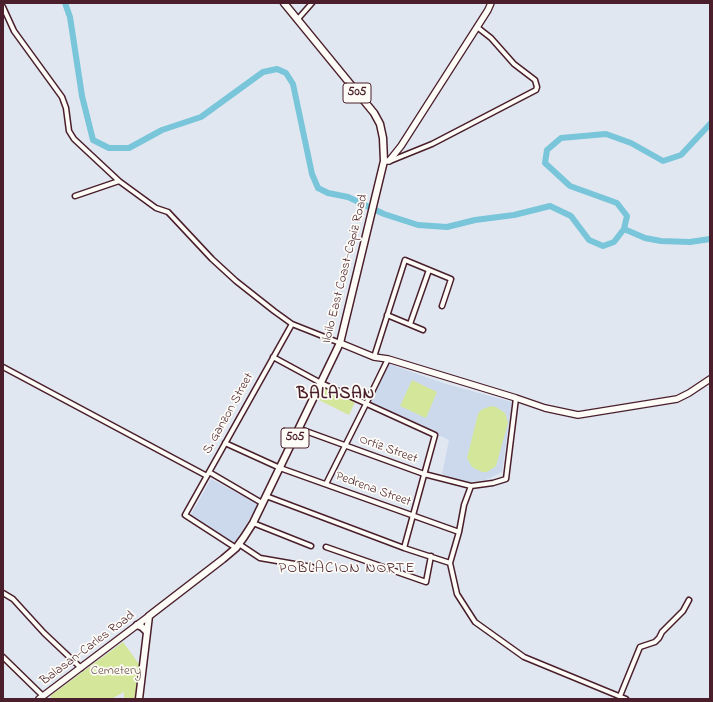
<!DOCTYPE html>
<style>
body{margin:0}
#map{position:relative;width:713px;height:702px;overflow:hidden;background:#e0e7f1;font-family:"Indie Flower",sans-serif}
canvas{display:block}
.frame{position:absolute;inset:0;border:4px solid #4a1f2b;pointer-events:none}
</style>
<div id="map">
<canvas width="713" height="702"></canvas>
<div class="frame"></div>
</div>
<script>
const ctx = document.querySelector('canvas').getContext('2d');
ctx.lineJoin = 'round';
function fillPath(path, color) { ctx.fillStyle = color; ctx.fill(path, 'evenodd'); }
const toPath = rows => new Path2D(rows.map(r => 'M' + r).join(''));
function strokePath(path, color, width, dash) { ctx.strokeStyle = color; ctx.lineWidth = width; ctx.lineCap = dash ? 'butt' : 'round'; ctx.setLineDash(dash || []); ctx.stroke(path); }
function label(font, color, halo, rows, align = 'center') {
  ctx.font = font + ' "Indie Flower",sans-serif'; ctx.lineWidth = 3.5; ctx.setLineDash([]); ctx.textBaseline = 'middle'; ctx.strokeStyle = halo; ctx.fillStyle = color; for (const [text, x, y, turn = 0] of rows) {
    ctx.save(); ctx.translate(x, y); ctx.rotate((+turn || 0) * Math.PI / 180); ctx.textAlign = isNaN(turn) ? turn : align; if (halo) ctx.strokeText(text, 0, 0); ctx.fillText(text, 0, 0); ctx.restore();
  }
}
fillPath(toPath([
 [389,364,446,384,512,402,502,472,486,480,460,483,442,474,449,440,370,404],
 [211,479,258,504,235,543,190,516]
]), '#ccd9ed');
fillPath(toPath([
 [412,380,437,392,426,418,400,406],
 [326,387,355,402,349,415,319,400],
 [491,406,496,407,505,413,508,423,496,466,487,472,482,472,472,467,467,458,478,414,481,410],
 [123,642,139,664,136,699,124,699,124,692,111,699,53,699,50,696]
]), '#d4e69a');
strokePath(toPath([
 [65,3,70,17,82,96,93,140,109,148,129,148,162,130,201,117,263,72,277,69,286,73,293,84,312,174,318,188,328,193,348,197,384,214,418,225,447,227,475,220,514,215,550,206,571,216,589,240,603,246,614,242,624,229,627,216,617,203,570,186,545,163,547,150,561,138,606,134,631,143,663,161,681,155,710,124],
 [624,229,645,238,661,241,690,242,710,239]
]), '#79c5d9', 6);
const street = toPath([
 [3,7,14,31,62,97,66,108,69,131,74,139,119,181,156,208,168,212,212,259,236,281,274,311,292,324,340,343],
 [297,20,312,3],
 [390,161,432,144,536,90,537,87,535,80,514,64,491,38,477,27],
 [75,196,119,181],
 [387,315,423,330],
 [410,324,429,270],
 [273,357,321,383,435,435,404,548],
 [374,357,405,260,451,279,442,306],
 [3,367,207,476],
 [300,429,424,474,471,486,493,483,506,479,516,398],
 [225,443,280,468,459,532],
 [209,472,262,503],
 [326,484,366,404,388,359],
 [471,486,464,505,459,532,450,563,457,594,475,622,524,657,626,699],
 [266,496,404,548,450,563],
 [253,523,311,546],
 [239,544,260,558,312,567],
 [326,547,426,582,431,556],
 [236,548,185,515,292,324],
 [3,593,13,599,44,633,81,668],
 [3,657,43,696],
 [620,696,640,647,655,642,659,638,662,632,683,611,689,600]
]);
const secondary = toPath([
 [384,161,389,161,401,146,488,10,491,3],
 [340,343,374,357,388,359,516,398,545,408,578,415,677,399,689,393,710,379],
 [39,699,149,616]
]);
const primary = toPath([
 [137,625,142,627,147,632],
 [139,699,149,616,223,559,236,548,244,537,253,523,340,343,384,161,383,138,380,124,374,113,284,3]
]);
strokePath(street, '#4a1f2b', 7);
strokePath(secondary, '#4a1f2b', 8);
strokePath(primary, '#4a1f2b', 9);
strokePath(street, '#fdfcf7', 4);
strokePath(secondary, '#fdfcf7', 5.5);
strokePath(primary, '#fdfcf7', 6);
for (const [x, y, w] of [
 [357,93,28],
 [295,438,28]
]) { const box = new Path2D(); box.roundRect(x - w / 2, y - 10, w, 20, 3); ctx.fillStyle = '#fdfcf7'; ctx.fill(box); strokePath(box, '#4a1f2b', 1); }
label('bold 12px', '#4a1f2b', null, [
 ["505",357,93],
 ["505",295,438]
]);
label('13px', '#4a1f2b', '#fdfcf7', [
 ["Iloilo East Coast-Capiz Road",346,269,-76],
 ["S. Ganzon Street",229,414,-61],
 ["Ortiz Street",388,450,20],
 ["Pedrena Street",373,490,20],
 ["Balasan-Carles Road",88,649,-37]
]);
label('13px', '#6c5147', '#fdfcf7', [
 ["Cemetery",116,672]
]);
ctx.letterSpacing = '1px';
label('15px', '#4a1f2b', '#fdfcf7', [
 ["POBLACION NORTE",347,570]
]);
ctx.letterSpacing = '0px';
ctx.letterSpacing = '1px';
label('bold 17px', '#4a1f2b', '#fdfcf7', [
 ["BALASAN",336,395]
]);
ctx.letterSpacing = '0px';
</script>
